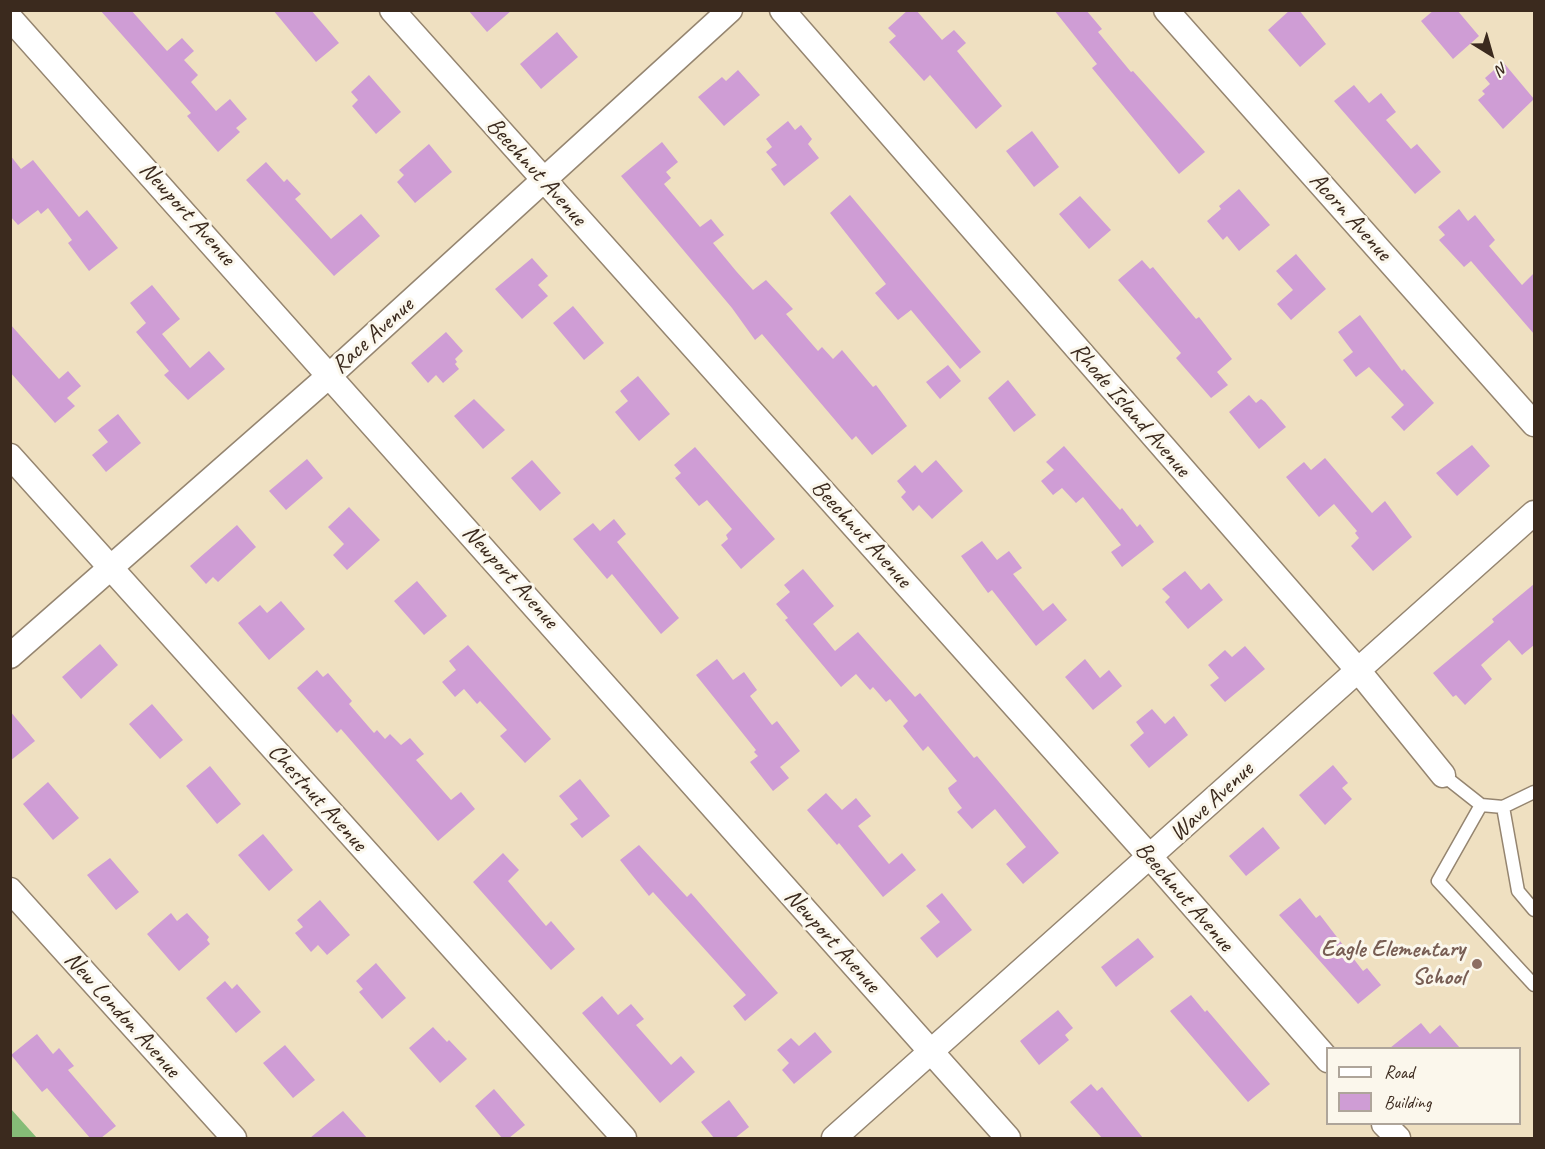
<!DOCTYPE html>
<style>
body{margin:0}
#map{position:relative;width:1545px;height:1149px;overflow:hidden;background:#efe0c1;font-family:Caveat,sans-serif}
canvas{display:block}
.frame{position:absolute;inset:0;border:12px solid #3b2a1e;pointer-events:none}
.legend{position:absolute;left:1326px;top:1047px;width:195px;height:78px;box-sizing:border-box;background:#fbf7ec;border:2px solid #aea59a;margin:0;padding:8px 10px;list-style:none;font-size:18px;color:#3b2a1e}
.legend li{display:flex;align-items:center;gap:12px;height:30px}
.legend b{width:30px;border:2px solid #aea59a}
.north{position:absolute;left:1461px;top:24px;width:60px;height:60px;-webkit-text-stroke:4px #fbf7ec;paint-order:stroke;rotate:143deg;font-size:16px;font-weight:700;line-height:24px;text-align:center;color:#3b2a1e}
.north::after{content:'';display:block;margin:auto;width:21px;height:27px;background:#3b2a1e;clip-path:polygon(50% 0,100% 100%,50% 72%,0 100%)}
</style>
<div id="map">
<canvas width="1545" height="1149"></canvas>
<div class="frame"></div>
<ul class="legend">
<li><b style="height:8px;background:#fff"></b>Road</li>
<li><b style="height:16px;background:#cf9dd5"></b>Building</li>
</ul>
<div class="north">N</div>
</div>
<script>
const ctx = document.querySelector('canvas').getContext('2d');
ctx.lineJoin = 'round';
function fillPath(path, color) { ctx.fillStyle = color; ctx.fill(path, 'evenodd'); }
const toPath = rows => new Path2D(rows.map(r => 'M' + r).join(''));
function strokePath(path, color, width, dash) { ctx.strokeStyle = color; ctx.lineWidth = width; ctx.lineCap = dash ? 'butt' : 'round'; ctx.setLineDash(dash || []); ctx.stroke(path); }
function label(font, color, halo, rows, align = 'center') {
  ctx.font = font + ' Caveat,sans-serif'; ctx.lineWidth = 6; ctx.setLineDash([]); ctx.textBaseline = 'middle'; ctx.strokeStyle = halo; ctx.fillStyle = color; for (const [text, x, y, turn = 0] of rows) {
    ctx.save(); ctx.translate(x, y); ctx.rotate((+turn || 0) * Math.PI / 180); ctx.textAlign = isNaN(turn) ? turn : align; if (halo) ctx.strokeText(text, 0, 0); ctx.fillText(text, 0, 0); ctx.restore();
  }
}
fillPath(toPath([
 [10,1109,11,1109,37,1138,11,1138]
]), '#85bc77');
fillPath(toPath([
 [100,10,131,10,167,51,182,38,194,51,184,60,198,75,191,82,216,111,230,99,247,119,236,128,240,132,218,152,187,116,191,113],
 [273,10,311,10,339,43,316,62],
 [468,10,512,10,487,32],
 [908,10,916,10,942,40,954,30,966,43,957,51,1002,106,976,129,930,75,924,81,889,42,896,36,888,28],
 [1054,10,1086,10,1102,29,1098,32,1131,72,1133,71,1205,152,1179,174,1092,68,1097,64],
 [1290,10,1299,10,1326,44,1300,67,1268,30],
 [1434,10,1457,10,1479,36,1453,59,1421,21],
 [557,32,578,57,541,89,520,64],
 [1503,62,1534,99,1503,129,1478,100,1485,94,1482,91,1490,84,1485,78],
 [738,70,760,95,724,126,698,97,722,77,726,81],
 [369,75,401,112,376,134,352,106,358,100,351,92],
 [1354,85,1369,103,1381,93,1396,112,1386,120,1411,149,1417,144,1441,172,1415,194,1334,101],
 [788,121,795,130,801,125,812,139,808,144,819,158,784,186,771,169,777,165,766,152,772,147,766,139],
 [1032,131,1059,167,1034,187,1006,151],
 [662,142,678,162,666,172,671,178,664,184,700,227,711,219,724,235,713,243,736,271,753,290,766,280,793,309,786,314,818,351,822,347,833,359,842,350,873,387,876,385,907,426,872,455,856,436,852,440,762,334,755,340,732,308,621,176],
 [429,144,452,172,415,203,397,182,404,175,399,170],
 [10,155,21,169,33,160,79,217,87,210,118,248,89,271,68,243,72,240,48,208,41,214,38,210,18,225,10,216],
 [266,162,284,182,287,179,301,194,295,199,331,239,361,214,380,236,334,276,246,180],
 [1239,189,1270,225,1239,251,1227,236,1223,240,1207,221,1221,209,1219,206],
 [850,195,981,352,960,369,911,310,898,320,875,293,886,284,830,213],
 [1080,196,1111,230,1089,249,1059,214],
 [1459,209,1468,221,1475,215,1495,240,1489,246,1522,285,1534,273,1534,334,1471,261,1464,267,1439,240,1445,235,1438,227],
 [1296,254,1326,289,1291,320,1277,304,1293,290,1276,271],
 [532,258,548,276,538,285,548,296,522,319,495,289],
 [1142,260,1150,269,1153,267,1196,319,1199,317,1232,359,1217,372,1228,385,1211,398,1176,358,1181,353,1118,280],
 [152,285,180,319,162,334,190,368,209,351,225,369,188,400,164,375,169,371,136,332,146,323,130,303],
 [573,306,604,343,584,360,553,323],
 [1360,315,1402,371,1404,369,1434,403,1404,431,1391,417,1404,405,1369,367,1356,377,1343,360,1353,352,1338,332],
 [10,324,59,379,68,371,81,386,67,398,75,406,55,423,10,372],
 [446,332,463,351,455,359,457,362,455,364,459,369,443,383,436,375,428,383,411,363],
 [948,365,961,381,940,399,926,382],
 [638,376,670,414,639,441,615,412,628,401,620,391],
 [1008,380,1036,415,1014,432,988,398],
 [1249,395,1256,403,1261,399,1265,402,1286,427,1259,449,1229,412],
 [474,399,505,430,483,449,454,416],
 [118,414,141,443,106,472,92,455,108,442,98,430],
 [1472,445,1490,466,1457,496,1436,473],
 [1064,446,1120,510,1122,508,1137,527,1140,524,1154,542,1122,567,1111,552,1121,545,1083,497,1076,503,1062,488,1053,495,1041,481,1054,470,1046,462],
 [695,447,775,539,741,569,721,545,728,539,726,535,732,529,707,500,699,506,675,478,681,473,674,465],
 [1325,458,1372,513,1385,501,1412,537,1373,571,1351,546,1359,538,1355,533,1357,531,1334,504,1319,517,1286,477,1304,462,1311,470],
 [307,459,323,478,286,510,269,491],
 [532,460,561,493,540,511,511,478],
 [936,460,963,491,932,519,919,505,913,511,901,497,906,492,897,481,915,465,922,473],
 [349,507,380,540,347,570,333,555,344,544,328,527],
 [614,519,626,534,617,542,679,618,661,634,612,574,607,579,573,539,593,523,600,531],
 [237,525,256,547,218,582,213,577,206,584,190,566],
 [982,541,997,560,1009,551,1022,568,1013,574,1043,611,1053,603,1067,620,1036,646,992,590,988,593,961,556],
 [803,569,834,606,813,624,835,651,858,632,915,697,920,693,974,758,977,756,1059,853,1023,884,1006,864,1026,847,995,809,972,829,957,812,962,808,950,793,948,788,957,781,928,746,923,751,903,726,908,721,890,699,886,702,873,687,870,690,856,674,841,687,785,620,788,618,776,604,790,592,784,585],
 [1185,571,1201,590,1209,583,1223,600,1188,629,1165,602,1170,597,1162,589],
 [417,581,447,616,424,635,394,601],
 [1534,584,1534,645,1522,655,1509,640,1481,665,1492,679,1465,705,1456,695,1453,697,1433,673,1494,622,1492,619],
 [281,601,305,629,269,660,238,623,260,605,267,613],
 [100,644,118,665,81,699,62,677],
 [468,645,551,739,525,763,500,736,507,730,480,701,477,704,464,689,455,697,442,682,456,670,449,661],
 [1245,646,1265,669,1225,702,1210,685,1219,678,1208,665,1225,650,1232,657],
 [717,659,733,680,744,672,757,690,750,696,772,725,777,721,800,751,780,767,789,778,773,791,750,762,758,756,754,752,756,750,696,675],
 [1085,659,1100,678,1109,670,1122,686,1093,710,1065,677],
 [317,670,323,677,328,673,352,701,349,704,374,733,377,730,385,739,390,734,401,745,410,738,424,754,416,760,451,800,461,792,475,809,438,841,341,729,337,733,297,688],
 [152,704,183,740,160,759,129,724],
 [1152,709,1165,724,1174,716,1188,735,1149,768,1130,745,1144,733,1136,722],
 [10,711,35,741,10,761],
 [1333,765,1348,783,1342,788,1352,799,1325,825,1299,795],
 [210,766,241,804,217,824,186,786],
 [580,779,610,816,582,838,570,824,578,819,559,796],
 [48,782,79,818,53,840,23,804],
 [826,793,842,810,856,798,871,816,858,826,889,864,902,853,916,870,883,897,839,843,837,845,807,810],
 [1263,827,1280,848,1246,876,1229,856],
 [263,834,293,870,269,891,238,855],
 [639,845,687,897,691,893,778,993,745,1021,733,1006,746,995,653,892,649,896,620,860],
 [503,853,519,870,508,881,546,926,551,921,575,949,551,970,473,882],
 [110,858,139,892,116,910,87,875],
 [942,893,972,930,937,958,920,938,940,922,926,906],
 [1300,898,1316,918,1320,915,1363,971,1367,968,1381,985,1358,1004,1279,915],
 [320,900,350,935,327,955,318,945,311,952,295,933,303,927,297,920],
 [171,913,177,921,187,913,209,937,207,940,210,944,179,971,147,934],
 [1138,938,1154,957,1116,987,1101,967],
 [376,963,406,998,382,1019,359,992,363,989,356,981],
 [225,981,232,989,237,984,261,1012,236,1033,206,998],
 [1191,995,1205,1012,1207,1010,1270,1084,1248,1102,1170,1011],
 [602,996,618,1015,631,1004,644,1019,636,1025,671,1065,681,1056,695,1072,660,1103,582,1013],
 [1058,1010,1073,1028,1065,1035,1069,1040,1039,1065,1020,1041],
 [1421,1023,1430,1034,1440,1025,1460,1048,1390,1048],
 [433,1027,447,1042,449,1040,467,1059,440,1083,409,1048],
 [815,1032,832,1052,794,1084,782,1070,789,1063,777,1050,791,1038,799,1046],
 [37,1034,53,1054,59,1048,74,1066,68,1070,116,1126,101,1138,90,1138,47,1088,42,1092,11,1055],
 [285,1045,315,1080,293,1098,263,1063],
 [1091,1084,1097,1091,1102,1087,1143,1138,1102,1138,1070,1102],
 [494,1089,525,1125,509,1138,502,1138,475,1106],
 [729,1100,749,1127,735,1138,714,1138,701,1122],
 [343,1111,367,1138,310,1138]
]), '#cf9dd5');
const lane = toPath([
 [1443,775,1481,805],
 [1534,792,1503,807,1481,805,1438,881,1534,985],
 [1503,807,1518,891,1534,910]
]);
const street = toPath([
 [392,10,1151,858,1328,1060],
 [782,10,1357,669,1443,775],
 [1166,10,1534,424],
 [10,18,1008,1138],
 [10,456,624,1138],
 [10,656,330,375,730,10],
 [10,890,234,1138],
 [1384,1124,1398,1138],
 [834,1138,1534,513]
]);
strokePath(lane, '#958570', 15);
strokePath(street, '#958570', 27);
strokePath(lane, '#fff', 12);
strokePath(street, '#fff', 24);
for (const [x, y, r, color] of [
 [1477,964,6,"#8d6e63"]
]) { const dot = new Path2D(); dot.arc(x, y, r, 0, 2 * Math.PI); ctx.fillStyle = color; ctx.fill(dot); strokePath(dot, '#fbf7ec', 2); }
label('24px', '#3b2a1e', '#fbf7ec', [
 ["Beechnut Avenue",536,172,48],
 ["Newport Avenue",187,214,48],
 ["Acorn Avenue",1350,217,48],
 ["Race Avenue",373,336,-42],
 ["Rhode Island Avenue",1130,410,49],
 ["Beechnut Avenue",861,534,48],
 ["Newport Avenue",510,577,48],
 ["Chestnut Avenue",317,798,48],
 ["Wave Avenue",1212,802,-43],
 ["Beechnut Avenue",1184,897,49],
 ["Newport Avenue",832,941,48],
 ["New London Avenue",122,1015,48]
]);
label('bold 24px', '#785e54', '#fbf7ec', [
 ["Eagle Elementary",1465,950],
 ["School",1465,978]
], 'right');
</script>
